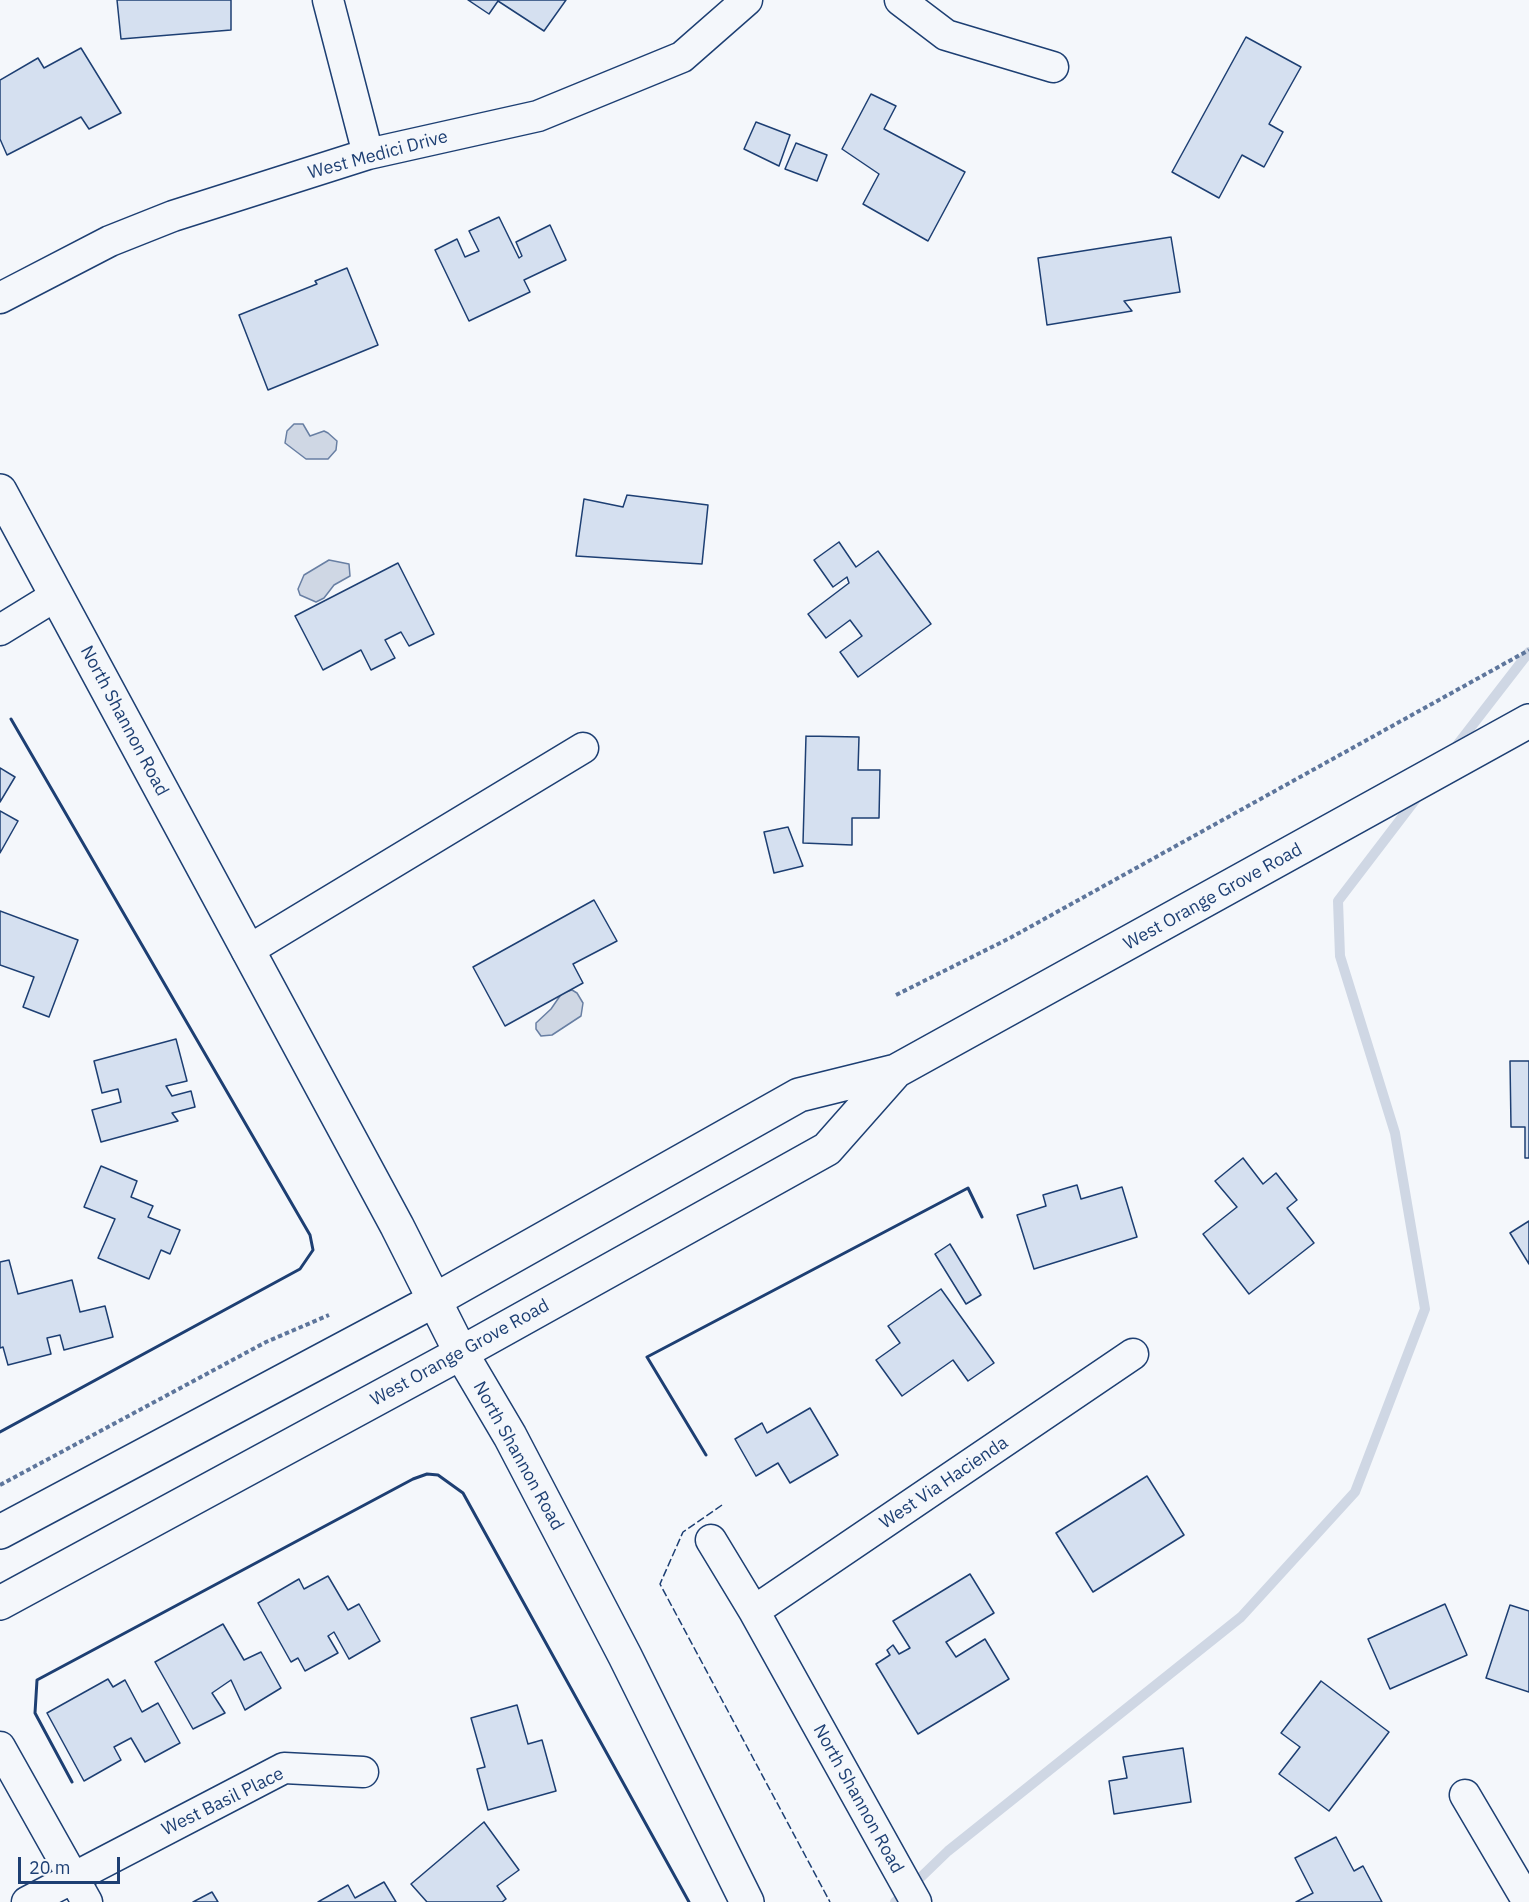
<!DOCTYPE html>
<style>
body{margin:0}
#map{position:relative;width:1529px;height:1902px;overflow:hidden;background:#f4f7fb;font-family:"IBM Plex Sans",sans-serif}
canvas{display:block}
.scale{position:absolute;left:18px;top:1857px;width:102px;height:27px;box-sizing:border-box;border:3px solid #1d3f73;border-top:0;padding-left:8px;font-size:18px;line-height:21px;white-space:nowrap;color:#1d3f73;-webkit-text-stroke:4px #f4f7fb;paint-order:stroke}
</style>
<div id="map">
<canvas width="1529" height="1902"></canvas>
<div class="scale">20 m</div>
</div>
<script>
const ctx = document.querySelector('canvas').getContext('2d');
ctx.lineJoin = 'round';
function fillPath(path, color) { ctx.fillStyle = color; ctx.fill(path, 'evenodd'); }
const toPath = rows => new Path2D(rows.map(r => 'M' + r).join(''));
function strokePath(path, color, width, dash) { ctx.strokeStyle = color; ctx.lineWidth = width; ctx.lineCap = dash ? 'butt' : 'round'; ctx.setLineDash(dash || []); ctx.stroke(path); }
function label(font, color, halo, rows, align = 'center') {
  ctx.font = font + ' "IBM Plex Sans",sans-serif'; ctx.lineWidth = 4.5; ctx.setLineDash([]); ctx.textBaseline = 'middle'; ctx.strokeStyle = halo; ctx.fillStyle = color; for (const [text, x, y, turn = 0] of rows) {
    ctx.save(); ctx.translate(x, y); ctx.rotate((+turn || 0) * Math.PI / 180); ctx.textAlign = isNaN(turn) ? turn : align; if (halo) ctx.strokeText(text, 0, 0); ctx.fillText(text, 0, 0); ctx.restore();
  }
}
const water = toPath([
 [294,424,303,424,310,436,324,431,328,433,337,441,336,450,328,459,306,459,285,443,287,431,294,424],
 [329,560,349,564,350,576,334,585,324,598,316,602,300,595,298,589,304,575,329,560],
 [572,990,577,993,583,1003,581,1016,552,1035,541,1036,536,1029,536,1023,551,1009,562,993,572,990]
]);
fillPath(water, '#cfd7e4');
strokePath(water, '#687fa3', 1.5);
strokePath(toPath([
 [1454,749,1529,652],
 [895,1902,948,1851,1241,1617,1355,1492,1425,1309,1395,1133,1340,956,1338,901,1419,795]
]), '#cfd7e4', 10);
const building = toPath([
 [117,0,231,0,231,30,121,39,117,0],
 [468,0,566,0,544,31,498,1,489,14,468,0],
 [1246,37,1301,67,1269,124,1283,132,1264,167,1242,155,1219,198,1172,172,1246,37],
 [81,48,121,113,89,129,81,117,7,155,0,139,0,80,38,58,44,68,81,48],
 [871,94,896,106,884,129,965,172,928,241,863,204,879,174,842,149,871,94],
 [756,122,790,135,779,166,744,149,756,122],
 [796,143,827,155,817,181,785,169,796,143],
 [499,217,519,258,522,256,516,242,550,225,566,260,524,280,530,292,469,321,435,250,457,239,465,257,479,251,469,231,499,217],
 [1171,237,1180,292,1124,301,1132,311,1047,325,1038,258,1171,237],
 [347,268,378,345,268,390,239,315,317,284,315,281,347,268],
 [627,495,708,505,702,564,576,556,584,499,623,507,627,495],
 [839,542,856,567,878,551,931,624,858,677,840,652,862,636,850,620,826,638,808,614,849,583,847,577,833,587,814,560,839,542],
 [398,563,434,634,409,646,401,632,385,640,395,658,371,670,361,650,323,670,295,616,398,563],
 [806,736,859,737,858,770,880,770,879,818,852,818,852,845,803,843,806,736],
 [0,768,15,777,0,802,0,768],
 [0,811,18,821,0,853,0,811],
 [788,827,803,866,774,873,764,832,788,827],
 [594,900,617,941,573,964,583,983,505,1026,473,967,594,900],
 [0,911,78,940,49,1017,23,1007,34,977,0,965,0,911],
 [176,1039,187,1081,166,1086,172,1096,191,1091,195,1107,172,1113,178,1121,101,1142,92,1110,121,1102,118,1089,102,1093,94,1061,176,1039],
 [1510,1061,1529,1061,1529,1158,1525,1158,1525,1127,1511,1127,1510,1061],
 [1243,1158,1263,1184,1276,1173,1297,1200,1287,1208,1314,1243,1249,1294,1203,1234,1237,1207,1215,1181,1243,1158],
 [101,1166,137,1181,131,1197,153,1206,148,1217,180,1230,170,1254,161,1250,149,1279,98,1258,115,1219,84,1207,101,1166],
 [1077,1185,1081,1199,1122,1187,1137,1237,1034,1269,1017,1215,1046,1206,1043,1195,1077,1185],
 [1529,1221,1529,1264,1510,1233,1529,1221],
 [950,1244,981,1295,966,1304,935,1254,950,1244],
 [9,1260,18,1294,72,1280,80,1312,105,1306,113,1337,64,1350,60,1335,47,1338,51,1354,8,1365,3,1347,0,1348,0,1262,9,1260],
 [941,1289,994,1363,968,1381,953,1360,902,1396,876,1360,900,1343,888,1326,941,1289],
 [810,1408,838,1455,790,1483,778,1463,756,1476,735,1439,762,1423,767,1433,810,1408],
 [1147,1476,1184,1535,1093,1592,1056,1533,1147,1476],
 [970,1574,994,1613,946,1642,956,1657,985,1639,1009,1679,918,1734,876,1664,890,1655,887,1650,893,1645,899,1654,910,1648,893,1621,970,1574],
 [328,1576,348,1610,359,1604,380,1641,349,1659,334,1632,328,1636,338,1653,305,1671,298,1658,291,1662,258,1603,299,1579,304,1589,328,1576],
 [1445,1604,1467,1655,1390,1689,1368,1639,1445,1604],
 [1510,1605,1529,1611,1529,1692,1486,1678,1510,1605],
 [223,1624,244,1660,261,1652,281,1688,245,1710,231,1680,212,1693,225,1713,193,1729,155,1662,223,1624],
 [108,1679,113,1687,125,1680,142,1712,158,1703,180,1743,145,1762,131,1738,114,1747,121,1760,84,1781,47,1713,108,1679],
 [1321,1681,1389,1732,1329,1811,1279,1774,1300,1747,1281,1733,1321,1681],
 [517,1705,528,1744,542,1740,556,1791,488,1810,477,1769,485,1767,471,1718,517,1705],
 [1183,1748,1191,1802,1114,1814,1109,1781,1127,1778,1123,1757,1183,1748],
 [484,1822,519,1870,497,1886,506,1899,502,1902,427,1902,411,1884,484,1822],
 [1336,1837,1354,1871,1363,1866,1382,1902,1296,1902,1313,1893,1295,1858,1336,1837],
 [384,1882,396,1902,318,1902,348,1885,355,1898,384,1882],
 [212,1892,218,1902,193,1902,212,1892]
]);
fillPath(building, '#d5e0f0');
strokePath(building, '#1d3f73', 1.5);
const minor = toPath([
 [328,0,368,154],
 [900,0,946,35,1053,67],
 [0,298,110,241,173,216,368,154,538,116,682,57,747,0],
 [0,630,57,595],
 [247,951,583,748],
 [711,1540,754,1611,916,1902],
 [754,1611,1133,1354],
 [0,1747,87,1902],
 [1465,1795,1528,1902],
 [27,1902,284,1768,363,1772]
]);
const tertiary = toPath([
 [0,491,397,1226,461,1353,510,1436,625,1656,747,1902]
]);
const primary = toPath([
 [0,1532,435,1300,799,1095,896,1071,1529,721],
 [0,1603,461,1353,827,1149,896,1071]
]);
strokePath(minor, '#1d3f73', 33);
strokePath(tertiary, '#1d3f73', 36);
strokePath(primary, '#1d3f73', 36);
strokePath(toPath([
 [896,995,1010,938,1529,650],
 [0,1485,266,1342,329,1315]
]), '#5e769c', 4, [4.5, 3]);
strokePath(minor, '#f4f7fb', 30);
strokePath(tertiary, '#f4f7fb', 33);
strokePath(primary, '#f4f7fb', 33);
strokePath(toPath([
 [722,1505,683,1532,660,1584,830,1902]
]), '#1d3f73', 1.5, [8, 3]);
strokePath(toPath([
 [0,1432,300,1269,313,1250,310,1235,11,719],
 [706,1455,647,1357,968,1188,982,1217],
 [72,1782,35,1713,37,1680,413,1479,427,1474,438,1475,463,1493,689,1902]
]), '#1d3f73', 3);
label('18px', '#1d3f73', '#f4f7fb', [
 ["West Medici Drive",378,155,-15],
 ["North Shannon Road",124,721,62],
 ["West Orange Grove Road",1213,897,-29],
 ["West Orange Grove Road",460,1353,-29],
 ["North Shannon Road",518,1456,61],
 ["West Via Hacienda",944,1483,-34],
 ["North Shannon Road",858,1799,61],
 ["West Basil Place",223,1802,-26]
]);
</script>
